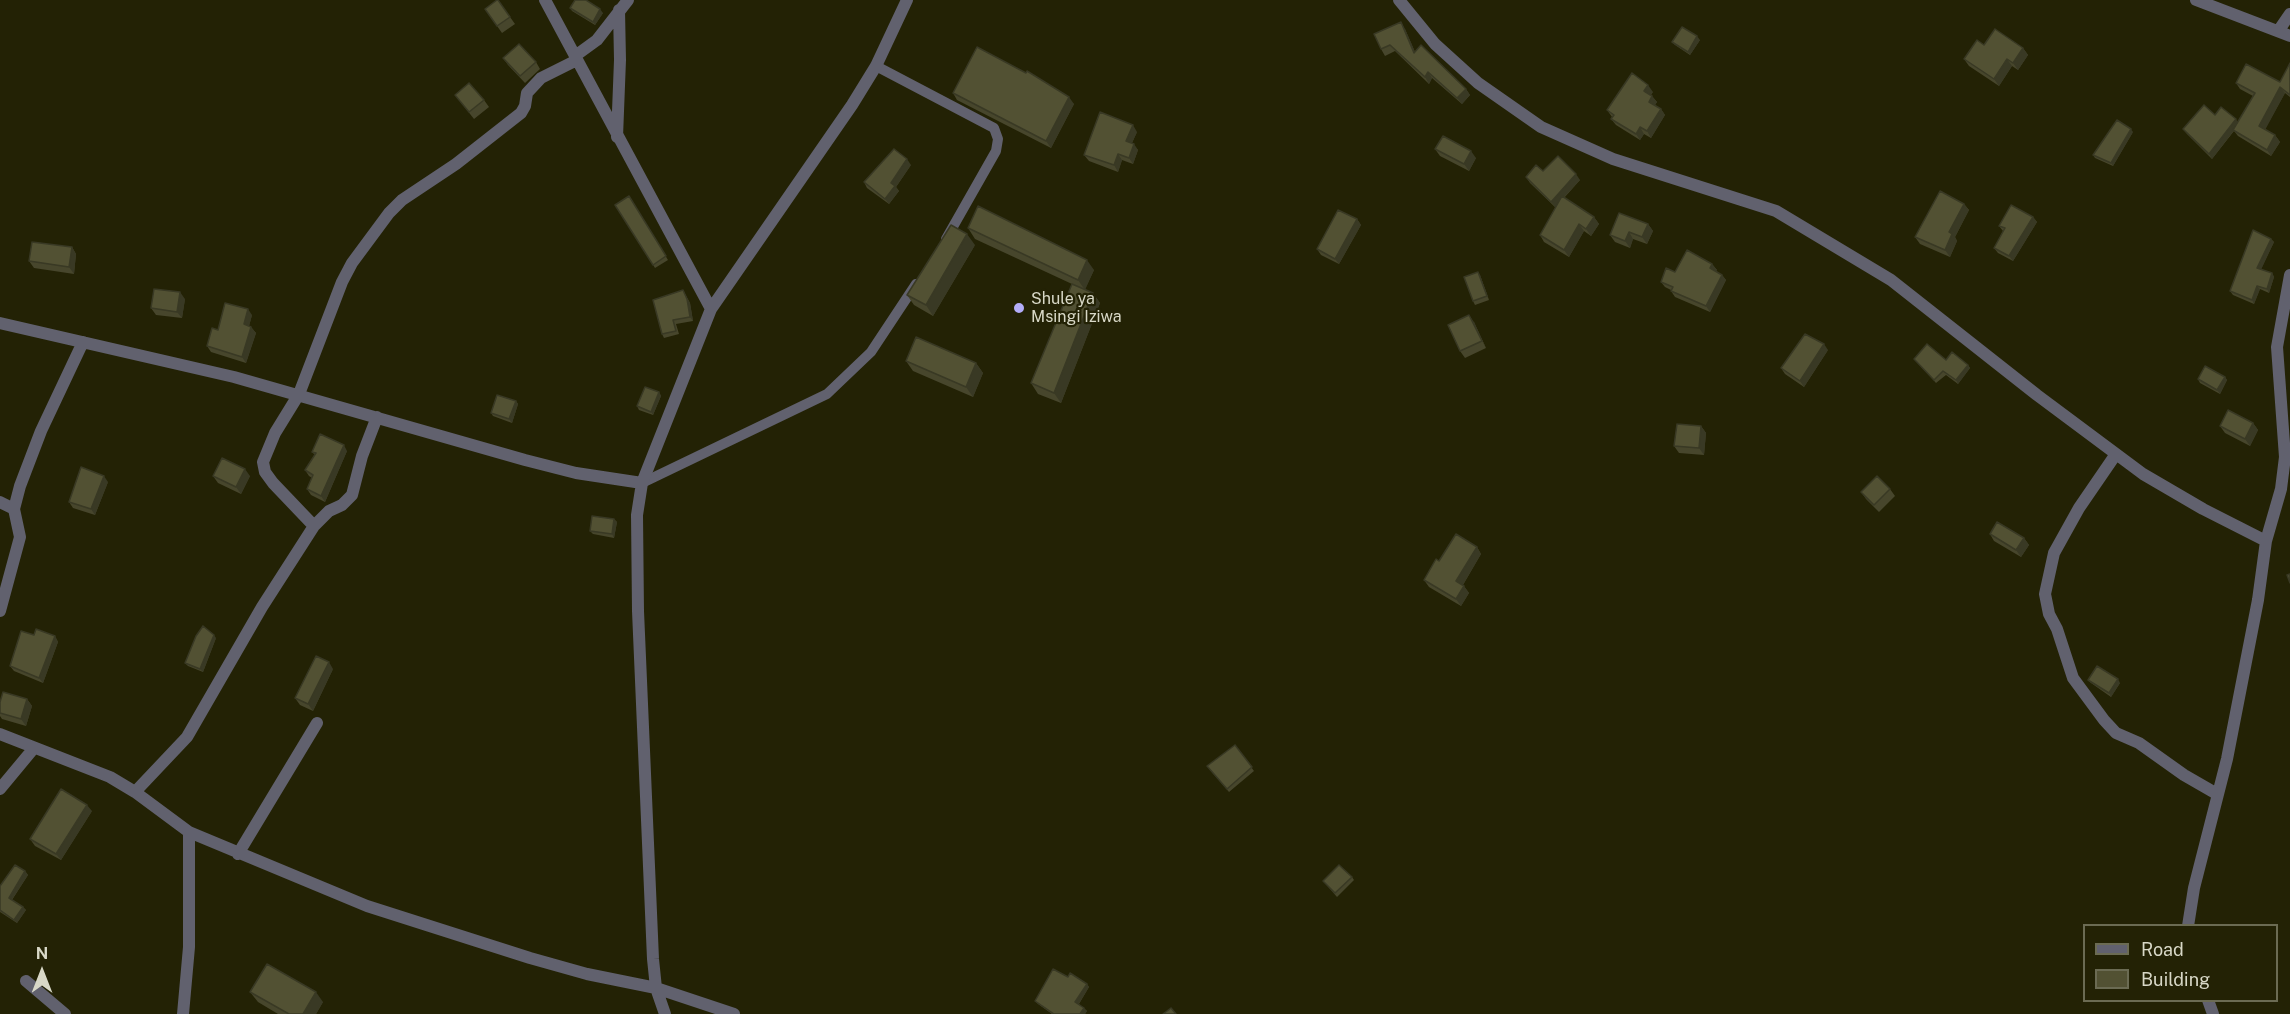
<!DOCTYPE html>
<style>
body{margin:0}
#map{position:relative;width:2290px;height:1014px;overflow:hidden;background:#232205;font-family:"Public Sans",sans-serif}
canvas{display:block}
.legend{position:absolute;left:2083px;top:924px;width:195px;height:78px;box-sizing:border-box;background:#232205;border:2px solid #6b6b53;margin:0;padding:8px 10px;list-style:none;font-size:18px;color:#d8d8c7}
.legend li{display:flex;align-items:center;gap:12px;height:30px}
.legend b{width:30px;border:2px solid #6b6b53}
.north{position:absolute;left:12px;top:942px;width:60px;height:60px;-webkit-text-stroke:4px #232205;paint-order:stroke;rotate:0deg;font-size:16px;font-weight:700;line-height:24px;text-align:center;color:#d8d8c7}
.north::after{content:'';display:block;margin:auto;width:21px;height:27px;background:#d8d8c7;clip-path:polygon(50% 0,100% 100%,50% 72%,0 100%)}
</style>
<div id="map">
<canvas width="2290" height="1014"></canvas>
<ul class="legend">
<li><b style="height:8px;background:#61616e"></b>Road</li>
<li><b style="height:16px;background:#525133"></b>Building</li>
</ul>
<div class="north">N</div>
</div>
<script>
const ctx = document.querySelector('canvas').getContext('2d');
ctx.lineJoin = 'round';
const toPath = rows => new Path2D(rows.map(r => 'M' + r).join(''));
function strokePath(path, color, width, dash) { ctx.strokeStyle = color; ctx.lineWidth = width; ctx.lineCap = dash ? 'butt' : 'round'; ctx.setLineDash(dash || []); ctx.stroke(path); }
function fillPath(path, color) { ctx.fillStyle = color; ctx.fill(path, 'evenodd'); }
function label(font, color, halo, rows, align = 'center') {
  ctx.font = font + ' "Public Sans",sans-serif'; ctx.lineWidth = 4.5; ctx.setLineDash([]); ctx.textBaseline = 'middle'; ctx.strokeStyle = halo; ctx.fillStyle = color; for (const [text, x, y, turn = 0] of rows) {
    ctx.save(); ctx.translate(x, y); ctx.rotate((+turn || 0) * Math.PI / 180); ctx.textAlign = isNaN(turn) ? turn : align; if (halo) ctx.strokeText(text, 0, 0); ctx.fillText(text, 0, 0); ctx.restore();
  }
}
strokePath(toPath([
 [876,66,994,128,998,139,996,151,946,239],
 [642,483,827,394,871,352,916,284]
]), '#61616e', 10);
strokePath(toPath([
 [545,0,711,309],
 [1399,0,1435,44,1478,83,1541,127,1613,159,1776,211,1891,280,2037,395,2143,474,2203,509,2266,541],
 [2196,0,2290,36],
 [2279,30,2290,14],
 [575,56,597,40,628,0],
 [617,137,620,60,619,10],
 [0,323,234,377,525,460,576,473,642,483],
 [2116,454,2079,508,2054,553,2045,594,2049,614,2057,629,2073,678,2104,720,2116,733,2139,743,2184,775,2217,794],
 [0,502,14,509],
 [314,526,273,483,265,472,263,462,275,433,299,394,342,282,352,263,389,213,402,200,456,164,521,113,525,106,527,93,541,78,577,60],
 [0,611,20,537,14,509,20,486,41,431,83,342],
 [0,734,110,777,135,792,189,832,367,906,530,958,587,974,656,988,734,1014],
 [0,789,34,748],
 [135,792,187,737,262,607,314,526,329,511,342,505,352,495,362,456,377,417],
 [238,854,317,723],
 [2188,926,2194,888,2227,759,2258,600,2266,541,2281,489,2285,457,2277,347,2290,275],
 [26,981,65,1014],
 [2208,1000,2213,1014],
 [183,1014,189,947,189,832],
 [665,1014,656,988,653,959,638,611,637,515,642,483,711,309,852,105,876,66,907,0]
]), '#61616e', 12);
fillPath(toPath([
 [498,0,515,24,502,33,485,9],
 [570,8,603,13,595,25,572,11],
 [1405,29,1415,52,1466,89,1470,95,1462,104,1432,78,1429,84,1395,51,1385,56,1381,49],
 [1700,40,1690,55,1675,45,1672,42],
 [1984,45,2023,48,2028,55,2018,70,2012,66,1999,86,1969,66,1964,59],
 [503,58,536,62,540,69,525,83,508,65],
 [2290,63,2290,97,2285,93,2265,129,2275,135,2280,142,2271,156,2238,136,2234,131,2212,159,2187,134,2183,129,2215,115,2238,122,2253,96,2240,89,2236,83,2280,82],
 [1026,73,1074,104,1051,148,957,100,953,93],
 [1653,92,1651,95,1657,102,1655,105,1661,109,1665,115,1651,138,1644,134,1640,140,1616,125,1611,119,1612,117,1607,110],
 [455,95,484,100,489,107,474,119],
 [1137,132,1132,143,1138,150,1133,164,1122,160,1118,172,1089,161,1084,155],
 [2133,132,2113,166,2095,158,2093,155],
 [1435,149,1476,158,1469,171,1440,156],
 [911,165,896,187,899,191,889,204,867,188,864,182],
 [1543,171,1580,180,1564,198,1594,217,1599,224,1591,236,1584,231,1569,257,1544,242,1540,235,1557,205,1555,207,1530,183,1526,177],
 [629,196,668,260,655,268,615,205],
 [1964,204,1969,210,1955,237,1957,241,1950,257,1920,244,1915,237],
 [2033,217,2037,222,2013,261,1998,253,1994,248,2003,231,1999,226],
 [1357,219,1361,225,1339,264,1321,255,1317,249],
 [1648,224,1653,231,1647,244,1633,239,1630,248,1615,242,1610,235],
 [968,228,1094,270,1085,289,1093,293,1100,303,1061,403,1038,394,1031,383,1072,284,975,239],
 [2271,239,2274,242,2261,269,2272,273,2274,277,2269,293,2260,289,2254,304,2233,295,2230,291],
 [975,245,933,316,914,305,907,295],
 [72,247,76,254,74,274,34,268,29,261],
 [1712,264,1717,270,1716,271,1722,275,1726,280,1710,312,1675,297,1671,291,1671,290,1665,287,1661,282,1675,272],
 [1480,275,1489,300,1475,305,1473,301],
 [683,290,690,303,693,321,676,324,679,334,664,338,662,334],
 [185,299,182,318,156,315,151,308],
 [252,315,249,326,251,327,256,333,246,363,211,352,207,346,218,330],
 [1474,322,1486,348,1465,358,1460,351],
 [1828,350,1804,387,1785,374,1781,368],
 [1914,359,1946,360,1968,365,1970,368,1958,384,1946,375,1936,383],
 [906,361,976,363,983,373,973,397,913,371],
 [2225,377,2227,380,2220,394,2200,383,2198,379],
 [659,392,661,396,653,415,639,410,637,406],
 [516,401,518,404,512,423,493,416,491,413],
 [2253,423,2258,430,2250,446,2225,433,2220,426],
 [1701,426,1706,433,1704,455,1679,453,1674,446],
 [347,451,325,502,311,495,307,489,312,478,309,476,305,470,315,455,312,452],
 [213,476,250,476,241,494,218,483],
 [108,482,95,515,73,508,69,502],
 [1890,489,1895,496,1879,512,1866,499,1861,492],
 [614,519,617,522,614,538,593,534,590,531],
 [1990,534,2024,538,2029,545,2021,557,1994,541],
 [1477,547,1481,554,1463,585,1469,593,1461,606,1429,587,1424,580,1439,561],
 [34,635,55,636,58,642,43,683,14,671,10,666],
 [216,638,203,672,188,666,185,663],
 [333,669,313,711,300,705,295,698],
 [2088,680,2120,683,2111,697,2091,683],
 [27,699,32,706,26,726,2,719,0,716,0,702],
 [1235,745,1254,771,1229,792,1210,770],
 [92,811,61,860,35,846,30,839],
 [25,871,28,875,12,900,23,907,26,910,17,923,0,912,0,886],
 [1352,877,1354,880,1337,897,1323,881],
 [1068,977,1087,984,1089,987,1079,1004,1087,1011,1085,1014,1052,1014,1038,1004,1035,1001],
 [250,992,323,1002,316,1014,278,1014,258,1002]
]), '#47462c');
fillPath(toPath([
 [600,9,603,13,595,25,593,22],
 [1401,22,1405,29,1418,59,1414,53],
 [1697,36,1700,40,1690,55,1688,52],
 [2023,48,2028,55,2018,70,2013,63],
 [2007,59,2012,66,1999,86,1994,79],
 [1428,72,1432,78,1429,84,1425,77],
 [1648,85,1653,92,1649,97,1644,91],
 [2280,87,2285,93,2264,132,2259,126],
 [1466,89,1470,95,1462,104,1457,98],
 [1652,96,1657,102,1653,108,1649,102],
 [1069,97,1074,104,1051,148,1046,141],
 [1661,109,1665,115,1651,138,1647,131],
 [2236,119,2239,124,2212,159,2209,154],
 [1133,125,1137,132,1130,147,1126,141],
 [1640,127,1644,134,1640,140,1636,134],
 [2131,129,2133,132,2113,166,2111,163],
 [2275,135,2280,142,2271,156,2267,150],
 [1134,144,1138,150,1133,164,1129,158],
 [1471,151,1476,158,1469,171,1464,164],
 [1118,154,1122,160,1118,172,1114,165],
 [907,159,911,165,896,187,899,191,889,204,885,199,891,183],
 [1576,174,1580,180,1555,207,1551,202],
 [1964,204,1969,210,1955,237,1957,241,1950,257,1945,250,1949,232],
 [1594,217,1599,224,1591,236,1586,229],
 [2033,217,2037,222,2013,261,2009,256],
 [1357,219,1361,225,1339,264,1335,259],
 [1579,224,1584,231,1569,257,1564,250],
 [1648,224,1653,231,1647,244,1642,237],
 [1629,232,1633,239,1630,248,1625,241],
 [967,234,975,245,933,316,926,305],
 [2271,239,2274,242,2260,272,2257,268],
 [72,247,76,254,74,274,69,267],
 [1087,260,1094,270,1085,290,1078,280],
 [1712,264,1717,270,1714,274,1710,268],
 [1478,272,1480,275,1489,300,1487,296],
 [2272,273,2274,277,2269,293,2267,289],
 [1722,275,1726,280,1710,312,1706,306],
 [2257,286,2260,289,2254,304,2252,300],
 [683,290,690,303,693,321,690,317],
 [180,292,185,299,182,318,177,312],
 [1093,293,1100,303,1061,403,1054,393],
 [248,309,252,315,248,330,244,324],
 [1469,315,1474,322,1486,348,1482,341],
 [251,327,256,333,246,363,242,357],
 [1824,344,1828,350,1804,387,1800,381],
 [976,363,983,373,973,397,966,387],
 [1968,365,1970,368,1958,384,1956,380],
 [2225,377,2227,380,2220,394,2217,390],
 [659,392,661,396,653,415,651,412],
 [516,401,518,404,512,423,509,419],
 [2253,423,2258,430,2250,446,2245,439],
 [1701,426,1706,433,1704,455,1699,448],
 [344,445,347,451,325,502,321,496],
 [245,469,250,476,241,494,236,487],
 [104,476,108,482,95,515,91,509],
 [614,519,617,522,614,538,612,534],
 [2024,538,2029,545,2021,557,2016,550],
 [1477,547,1481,554,1461,588,1456,581],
 [1464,586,1469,593,1461,606,1456,599],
 [214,635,216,638,203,672,200,669],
 [55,636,58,642,43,683,39,678],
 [329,662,333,669,313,711,308,704],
 [2118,679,2120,683,2111,697,2109,693],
 [27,699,32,706,26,726,21,719],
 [87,805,92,811,61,860,56,854],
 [25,871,28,875,11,901,9,898],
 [23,907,26,910,17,923,14,920],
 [1087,984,1089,987,1078,1005,1075,1002],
 [316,992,323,1002,316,1014,303,1014],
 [1084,1008,1087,1011,1085,1014,1080,1014]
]), '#393924');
const building = toPath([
 [497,0,498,0,510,17,497,26,485,9,497,0],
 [575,0,586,0,600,9,593,22,570,8,575,0],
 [1401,22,1414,53,1421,45,1466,89,1457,98,1428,72,1425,77,1390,45,1381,49,1374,34,1401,22],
 [1682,27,1697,36,1688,52,1672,42,1682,27],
 [1995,29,2023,48,2013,63,2007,59,1994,79,1964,59,1977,40,1984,45,1995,29],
 [519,44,536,62,520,76,503,58,519,44],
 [977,47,1026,73,1027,71,1069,97,1046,141,953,93,977,47],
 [2290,63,2290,95,2280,87,2259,126,2275,135,2267,150,2233,130,2255,93,2236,83,2246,64,2280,82,2290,63],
 [1632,73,1648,85,1644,91,1652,96,1649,102,1661,109,1647,131,1640,127,1636,134,1611,119,1614,115,1607,110,1632,73],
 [469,83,484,100,469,112,455,95,469,83],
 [2204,105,2215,115,2221,107,2236,119,2209,154,2183,129,2204,105],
 [1100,112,1133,125,1126,141,1134,144,1129,158,1118,154,1114,165,1084,155,1100,112],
 [2117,120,2131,129,2111,163,2093,155,2117,120],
 [1443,136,1471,151,1464,164,1435,149,1443,136],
 [894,149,907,159,891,183,895,186,885,199,864,182,894,149],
 [1558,156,1576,174,1551,202,1526,177,1536,165,1543,171,1558,156],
 [1940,191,1964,204,1949,232,1952,234,1945,250,1915,237,1940,191],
 [629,196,666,256,653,265,615,205,629,196],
 [1562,196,1594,217,1586,229,1579,224,1564,250,1540,235,1562,196],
 [2011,205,2033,217,2009,256,1994,248,2005,228,1999,226,2011,205],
 [978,206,1087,260,1078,280,968,228,978,206],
 [1338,210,1357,219,1335,259,1317,249,1338,210],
 [1619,213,1648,224,1642,237,1629,232,1625,241,1610,235,1619,213],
 [951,225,967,234,926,305,907,295,951,225],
 [2253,230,2271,239,2257,268,2272,273,2267,289,2257,286,2252,300,2230,291,2253,230],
 [32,242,72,247,69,267,29,261,32,242],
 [1687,250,1712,264,1710,268,1722,275,1706,306,1671,291,1673,287,1661,282,1666,268,1675,272,1687,250],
 [1478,272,1487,296,1473,301,1464,277,1478,272],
 [1072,284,1093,293,1054,393,1031,383,1072,284],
 [154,289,180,292,177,312,151,308,154,289],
 [683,290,687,299,690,317,673,320,676,331,662,334,653,300,683,290],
 [225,303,248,309,244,324,251,327,242,357,207,346,212,328,218,330,225,303],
 [1469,315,1482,341,1460,351,1448,325,1469,315],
 [1805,334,1824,344,1800,381,1781,368,1805,334],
 [916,337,976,363,966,387,906,361,916,337],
 [1927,344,1946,360,1952,352,1968,365,1956,380,1943,371,1934,380,1914,359,1927,344],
 [2205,366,2225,377,2217,390,2198,379,2205,366],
 [645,387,659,392,651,412,637,406,645,387],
 [497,395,516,401,509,419,491,413,497,395],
 [2228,410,2253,423,2245,439,2220,426,2228,410],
 [1677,424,1701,426,1699,448,1674,446,1677,424],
 [320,434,344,445,321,496,307,489,313,475,305,470,316,453,312,452,320,434],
 [222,458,245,469,236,487,213,476,222,458],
 [81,467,104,476,91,509,69,502,81,467],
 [1877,476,1890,489,1874,505,1861,492,1877,476],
 [592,516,614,519,612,534,590,531,592,516],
 [1997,522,2024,538,2016,550,1990,534,1997,522],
 [1456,534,1477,547,1456,581,1464,586,1456,599,1424,580,1436,559,1439,561,1456,534],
 [2290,574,2290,583,2287,575,2290,574],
 [203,626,214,635,200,669,185,663,196,636,203,626],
 [36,629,55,636,39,678,10,666,21,631,34,635,36,629],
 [316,656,329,662,308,704,295,698,316,656],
 [2097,666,2118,679,2109,693,2088,680,2097,666],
 [3,692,27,699,21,719,0,713,0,702,3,692],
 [1235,745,1252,767,1227,789,1207,766,1235,745],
 [61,789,87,805,56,854,30,839,61,789],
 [15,865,25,871,9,898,23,907,14,920,0,910,0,886,15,865],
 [1339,865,1352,877,1335,893,1323,881,1339,865],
 [267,964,316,992,303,1014,289,1014,250,992,267,964],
 [1053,969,1068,977,1070,973,1087,984,1075,1002,1084,1008,1080,1014,1054,1014,1035,1001,1053,969],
 [1171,1008,1176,1014,1163,1014,1171,1008]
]);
fillPath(building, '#525133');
strokePath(building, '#393924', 1.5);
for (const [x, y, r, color] of [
 [1019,308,6,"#b3adf9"]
]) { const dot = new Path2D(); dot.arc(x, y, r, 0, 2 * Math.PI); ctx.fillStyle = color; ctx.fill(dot); strokePath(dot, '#232205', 2); }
label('16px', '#d8d8c7', '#232205', [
 ["Shule ya",1031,299],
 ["Msingi Iziwa",1031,317]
], 'left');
</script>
